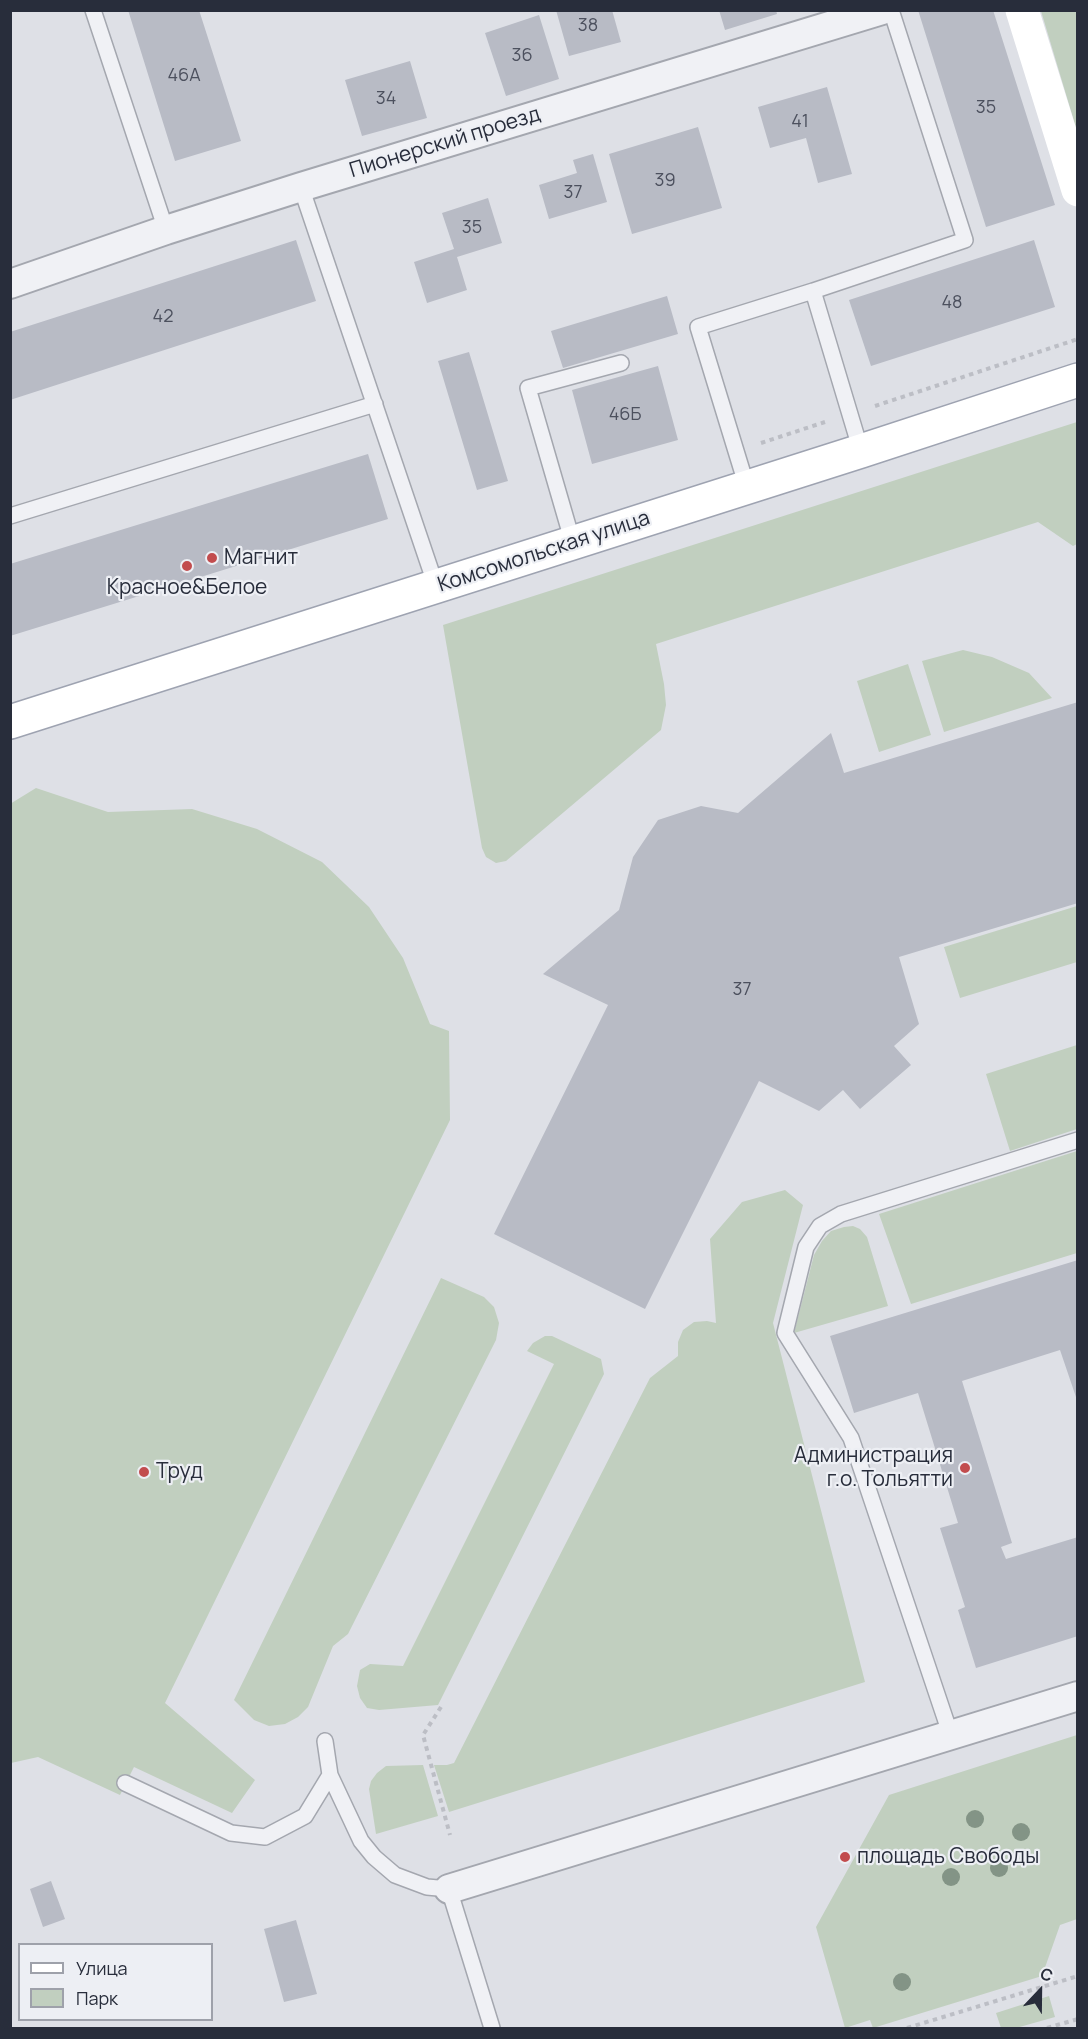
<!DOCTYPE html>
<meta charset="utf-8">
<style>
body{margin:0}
#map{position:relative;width:1088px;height:2039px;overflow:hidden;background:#dee0e6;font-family:Manrope,sans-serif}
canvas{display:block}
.frame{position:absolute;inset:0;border:12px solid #282d3b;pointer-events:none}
.legend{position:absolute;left:18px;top:1943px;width:195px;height:78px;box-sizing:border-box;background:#edeff4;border:2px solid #9ea1aa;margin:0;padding:8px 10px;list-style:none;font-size:18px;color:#282d3b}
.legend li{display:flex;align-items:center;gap:12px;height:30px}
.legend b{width:30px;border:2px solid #9ea1aa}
.north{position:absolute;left:1010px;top:1961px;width:60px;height:60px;-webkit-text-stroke:4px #edeff4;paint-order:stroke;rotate:22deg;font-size:16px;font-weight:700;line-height:24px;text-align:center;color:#282d3b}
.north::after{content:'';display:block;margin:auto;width:21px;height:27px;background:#282d3b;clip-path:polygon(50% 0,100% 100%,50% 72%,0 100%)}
</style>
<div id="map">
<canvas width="1088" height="2039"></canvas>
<div class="frame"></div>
<ul class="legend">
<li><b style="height:8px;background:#fff"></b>Улица</li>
<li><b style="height:16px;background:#c1cfbf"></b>Парк</li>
</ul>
<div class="north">С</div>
</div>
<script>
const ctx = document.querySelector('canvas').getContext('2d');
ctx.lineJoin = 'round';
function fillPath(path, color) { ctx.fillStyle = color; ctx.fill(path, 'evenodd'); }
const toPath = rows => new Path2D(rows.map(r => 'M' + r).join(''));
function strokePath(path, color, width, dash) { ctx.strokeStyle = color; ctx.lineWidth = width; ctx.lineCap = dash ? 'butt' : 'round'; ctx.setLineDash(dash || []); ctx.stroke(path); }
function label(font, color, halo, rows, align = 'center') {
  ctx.font = font + ' Manrope,sans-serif'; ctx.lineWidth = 4.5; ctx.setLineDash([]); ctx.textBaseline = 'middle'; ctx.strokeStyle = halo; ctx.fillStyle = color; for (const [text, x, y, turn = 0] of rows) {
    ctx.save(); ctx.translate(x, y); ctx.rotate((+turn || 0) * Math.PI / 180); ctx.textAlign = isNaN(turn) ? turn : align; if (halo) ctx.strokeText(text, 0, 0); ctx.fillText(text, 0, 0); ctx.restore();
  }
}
fillPath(toPath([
 [1041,11,1077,11,1077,131],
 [1077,422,1077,544,1073,546,1038,522,656,644,664,684,666,705,661,730,506,861,496,863,486,857,482,848,443,625],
 [963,650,992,657,1029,673,1052,698,944,732,922,661],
 [908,664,931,735,879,752,857,681],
 [36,788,108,812,192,809,257,829,322,862,369,907,403,958,430,1024,449,1031,450,1120,165,1703,255,1780,232,1813,134,1767,120,1795,38,1757,11,1763,10,804],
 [1077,906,1077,962,960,998,944,947],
 [1077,1045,1077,1129,1010,1151,986,1074],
 [1077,1151,1077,1253,911,1304,879,1214],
 [785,1190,803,1205,773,1323,865,1682,449,1812,434,1765,447,1765,454,1763,650,1378,678,1356,678,1342,683,1330,694,1322,707,1321,716,1323,710,1239,742,1202],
 [853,1226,860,1229,867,1237,888,1306,794,1333,814,1255,822,1241,831,1231,844,1227],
 [441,1278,484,1297,494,1307,499,1323,496,1340,348,1634,333,1646,308,1707,298,1717,285,1724,269,1726,254,1720,234,1700],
 [545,1336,552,1336,601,1359,604,1374,438,1705,379,1710,367,1708,360,1698,357,1686,360,1670,370,1664,403,1666,554,1364,527,1351,533,1343],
 [1077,1735,1077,1919,1060,1925,1042,1976,873,2028,870,2020,845,2028,816,1927,889,1795],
 [423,1765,438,1816,376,1834,369,1789,371,1781,377,1773,386,1766],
 [1049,1996,1055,2017,1016,2028,1001,2028,996,2013]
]), '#c1cfbf');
fillPath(toPath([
 [128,10,199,10,241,141,175,161],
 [556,10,612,10,621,42,569,56],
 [719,10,776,10,777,14,725,30],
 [918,10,993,10,1055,205,986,227],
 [539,15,559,79,506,96,485,33],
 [410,61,427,118,362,136,345,80],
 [827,87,852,174,818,183,806,138,770,148,758,107],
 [698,127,722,208,632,234,609,154],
 [593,154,607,202,549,219,539,185,577,173,573,160],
 [488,198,502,243,457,257,467,290,427,303,414,262,454,249,442,213],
 [296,240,316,301,10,400,10,332],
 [1034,240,1055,307,871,366,849,300],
 [667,296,678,334,563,368,551,331],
 [469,352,508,481,477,490,438,361],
 [658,366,678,440,592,464,572,390],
 [368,454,388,519,10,636,10,564],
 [1078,702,1078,903,899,957,919,1024,894,1046,911,1065,860,1109,843,1090,819,1111,759,1081,645,1309,494,1234,608,1005,543,974,619,910,633,857,658,820,701,806,738,813,831,733,844,773],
 [1078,1260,1078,1403,1060,1350,962,1381,1012,1543,1001,1547,1006,1559,1078,1537,1078,1636,976,1668,958,1610,965,1607,940,1528,958,1523,918,1393,854,1413,830,1336],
 [51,1881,65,1919,43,1927,30,1889],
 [296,1920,317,1994,284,2002,264,1929]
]), '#b8bbc5');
const lane = toPath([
 [93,10,166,230],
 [301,187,436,586],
 [861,451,813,291,965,240,891,10],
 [747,487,698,327,813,291],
 [10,516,375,404],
 [573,543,528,388,621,363],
 [951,1736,851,1438,785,1333,806,1247,820,1226,841,1214,1078,1140],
 [330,1775,361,1841,374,1857,395,1875,427,1887,449,1889,492,2028],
 [125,1783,231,1833,265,1837,305,1816,330,1775,325,1741]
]);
const street = toPath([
 [10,284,166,230,301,187,882,10],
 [449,1889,1078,1696]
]);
const primary = toPath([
 [10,722,861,451,1078,380]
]);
strokePath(lane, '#a4a7af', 18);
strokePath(street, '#a4a7af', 32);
strokePath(primary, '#9ea3b1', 36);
strokePath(toPath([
 [875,406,1078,339],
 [761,443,825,422],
 [441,1707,423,1735,450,1835],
 [907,2028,1078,1976],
 [1047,2028,1078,2019]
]), '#bcbec5', 4, [4.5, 4.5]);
strokePath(lane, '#f0f1f5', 15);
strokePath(street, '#f0f1f5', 28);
strokePath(toPath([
 [1022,10,1078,190]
]), '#fff', 33);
strokePath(primary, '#fff', 33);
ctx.fillStyle = '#839486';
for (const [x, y] of [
 [975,1819],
 [1021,1832],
 [999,1868],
 [951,1877],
 [902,1982]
]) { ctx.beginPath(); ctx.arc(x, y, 9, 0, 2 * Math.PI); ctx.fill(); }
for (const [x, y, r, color] of [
 [212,558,6,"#c24c4e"],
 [187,566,6,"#c24c4e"],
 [965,1468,6,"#c24c4e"],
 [144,1472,6,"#c24c4e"],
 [845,1857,6,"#c24c4e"]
]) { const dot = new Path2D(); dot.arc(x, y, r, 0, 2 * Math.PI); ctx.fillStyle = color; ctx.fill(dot); strokePath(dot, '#edeff4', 2); }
label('18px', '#4c505e', null, [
 ["38",588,26],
 ["36",522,56],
 ["46А",184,76],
 ["34",386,99],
 ["35",986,108],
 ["41",800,122],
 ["39",665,181],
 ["37",573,193],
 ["35",472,228],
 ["48",952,303],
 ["42",163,317],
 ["46Б",625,415],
 ["37",742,990]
]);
label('21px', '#282d3b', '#edeff4', [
 ["Пионерский проезд",445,143,-17],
 ["Комсомольская улица",544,552,-18]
]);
label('21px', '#282d3b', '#edeff4', [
 ["Магнит",224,558],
 ["Красное&Белое",187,588,"center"],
 ["Администрация",953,1456,"right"],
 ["г.о. Тольятти",953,1480,"right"],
 ["Труд",156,1472],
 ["площадь Свободы",857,1857]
], 'left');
</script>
